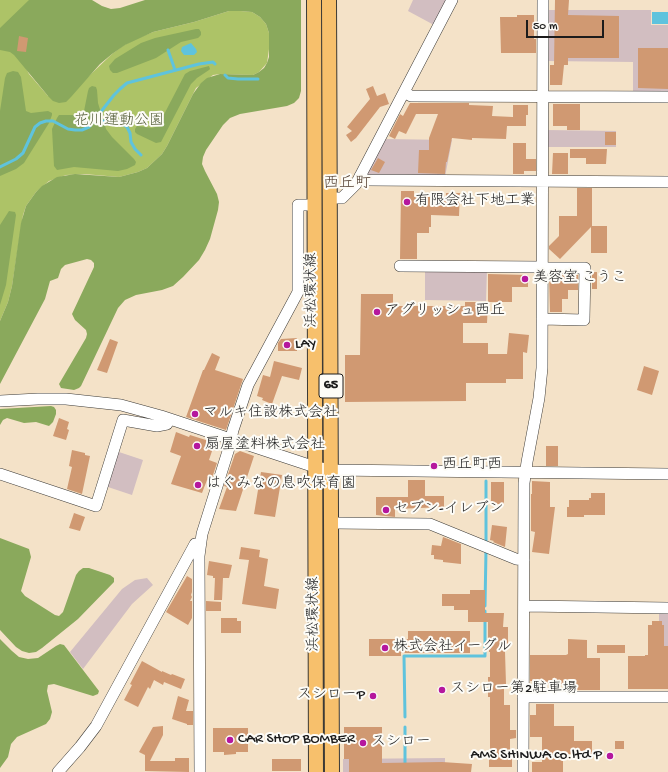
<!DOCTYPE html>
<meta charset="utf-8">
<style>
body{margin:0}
#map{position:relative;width:668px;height:772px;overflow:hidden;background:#f4e2c8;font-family:"Gochi Hand",sans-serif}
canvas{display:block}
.scale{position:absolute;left:526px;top:20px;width:78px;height:18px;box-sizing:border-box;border:2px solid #1c1c1c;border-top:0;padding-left:5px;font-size:12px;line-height:14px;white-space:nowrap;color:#1c1c1c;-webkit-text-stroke:3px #fdfcf7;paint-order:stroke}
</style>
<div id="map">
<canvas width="668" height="772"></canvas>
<div class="scale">50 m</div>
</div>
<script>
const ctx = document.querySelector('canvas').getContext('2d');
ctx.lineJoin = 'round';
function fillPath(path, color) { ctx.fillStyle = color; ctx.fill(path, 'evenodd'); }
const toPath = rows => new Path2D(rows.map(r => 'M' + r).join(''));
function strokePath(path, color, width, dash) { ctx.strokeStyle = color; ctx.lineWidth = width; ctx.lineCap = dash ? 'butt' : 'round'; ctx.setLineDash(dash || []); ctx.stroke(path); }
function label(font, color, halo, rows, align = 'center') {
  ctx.font = font + ' "Gochi Hand","Klee One",sans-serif'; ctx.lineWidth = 4; ctx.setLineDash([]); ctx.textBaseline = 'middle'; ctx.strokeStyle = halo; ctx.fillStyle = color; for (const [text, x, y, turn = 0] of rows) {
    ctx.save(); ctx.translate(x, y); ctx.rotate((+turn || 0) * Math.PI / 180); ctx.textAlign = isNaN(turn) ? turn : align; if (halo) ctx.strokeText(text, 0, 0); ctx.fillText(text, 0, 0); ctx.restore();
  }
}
fillPath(toPath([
 [413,0,448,0,434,25,408,11],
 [549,10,651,10,651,25,668,25,668,93,633,93,633,62,547,61,547,12],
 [546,130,616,131,616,147,546,147],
 [384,139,452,140,445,177,367,176,365,174],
 [425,269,487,269,486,301,425,300],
 [116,451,143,460,132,495,105,486],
 [147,578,153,585,132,604,83,669,70,652,122,589,135,580],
 [659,611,668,611,668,654,659,654],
 [445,758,445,772,343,772,343,759]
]), '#d2bec1');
fillPath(toPath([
 [0,0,44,0,26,68,29,74,48,96,89,76,112,54,124,45,138,38,153,32,194,22,229,11,240,11,252,12,260,17,266,24,269,33,270,42,267,63,259,72,253,75,220,74,213,75,196,88,167,146,162,154,147,168,138,172,119,177,84,174,66,175,49,181,36,192,26,206,23,215,12,286,8,302,0,321]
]), '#adc367');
fillPath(toPath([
 [29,0,92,0,102,6,111,9,120,8,145,0,301,0,301,91,299,98,294,103,287,106,240,114,230,118,223,125,206,150,203,157,202,164,205,171,217,194,219,202,218,210,210,239,205,250,199,260,183,277,173,286,162,290,136,295,125,300,118,308,81,386,79,388,74,390,61,388,59,384,86,338,87,334,86,330,75,320,72,314,94,267,94,263,91,260,87,259,65,265,61,269,58,278,50,281,45,299,0,384,0,321,8,302,12,286,21,223,26,206,36,192,42,186,57,177,75,174,119,177,138,172,147,168,162,154,167,146,193,94,201,83,207,78,220,74,253,75,259,72,264,68,267,63,269,57,269,33,266,24,260,17,252,12,240,11,229,11,194,22,153,32,125,45,112,54,100,64,71,97,66,102,59,103,53,101,48,96,14,55,10,52,0,50,0,28],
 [196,29,199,29,201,32,201,35,198,38,181,42,156,58,117,73,113,73,110,70,109,66,115,59,141,43,155,38],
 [209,66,210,69,209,70,197,78,191,84,161,142,156,143,137,134,135,132,135,129,137,126,152,128,158,126,185,74,190,71],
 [13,71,18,72,21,77,26,111,31,113,48,111,52,113,52,115,49,123,24,163,16,169,0,176,0,111,5,78,7,73],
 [92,86,96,87,97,90,98,103,106,129,112,137,134,159,136,162,135,165,127,169,118,171,74,167,57,170,54,166,52,129,57,118,59,115,77,115,84,111,88,91,89,88],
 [9,211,15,212,16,215,6,285,0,305,0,225],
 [51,406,54,407,56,410,56,414,53,422,49,426,36,422,24,423,7,418,3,420,0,425,0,409],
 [0,538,29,549,31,557,21,591,25,596,55,615,59,616,63,612,76,575,79,571,83,568,89,568,110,575,114,578,114,582,78,619,42,648,36,652,29,653,22,651,16,647,0,630],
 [0,639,12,651,19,657,28,659,38,658,56,646,60,644,64,645,99,691,98,694,93,696,54,684,48,685,47,691,52,712,50,719,46,724,17,737,11,744,8,757,0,768]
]), '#8aa95c');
fillPath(toPath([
 [652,12,668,12,668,24,652,24],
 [191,43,196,49,197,52,194,55,184,55,181,51,182,47]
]), '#5fc3dd');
strokePath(toPath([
 [168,50,175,70],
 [225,75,228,78,238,79,258,79],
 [94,121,115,121,121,123,127,127,130,133,131,142,135,149,141,155],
 [0,167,16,159,23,153,35,127,40,123,46,121,53,121,68,129,75,130,82,130,89,127,114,95,120,89,127,83,199,64,213,62,215,64],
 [486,543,486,481],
 [485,606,486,550],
 [405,717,404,656,485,656,485,611],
 [405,727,405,772]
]), '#5fc3dd', 3);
fillPath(toPath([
 [555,0,569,0,568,15,619,16,619,58,568,58,568,65,564,65,562,85,550,85,550,65,554,65],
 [517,15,534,15,534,39,536,39,536,53,501,53,500,17,517,17],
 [19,36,28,38,26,52,17,51],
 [638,48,668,48,668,89,638,88],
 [373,86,377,96,385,93,389,104,380,107,356,138,351,142,346,135,352,131,347,127,370,99,366,89],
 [410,103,469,103,469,105,493,106,492,116,513,117,513,105,528,105,528,115,526,115,526,126,507,126,506,139,472,138,472,140,452,138,447,162,446,162,445,174,418,173,419,150,429,150,429,138,438,114,416,114,406,134,399,131,395,139,389,136,400,114,403,116],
 [553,104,580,104,580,130,567,130,567,126,553,126],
 [605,132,616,132,616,145,605,145],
 [513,143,526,143,526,159,536,159,536,171,524,171,524,174,513,174],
 [570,149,607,149,606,164,586,164,586,158,570,158],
 [553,153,568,153,568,174,552,174],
 [378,158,385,162,379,173,371,170],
 [577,188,592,188,592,226,607,226,607,253,591,253,591,227,560,259,549,249,549,246,559,236,559,216,577,216],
 [401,191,414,191,414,197,446,197,446,193,460,193,459,216,431,215,431,227,429,227,429,233,417,233,417,259,400,259],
 [592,272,597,272,597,289,592,289],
 [488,274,528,275,528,287,512,287,512,302,488,302],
 [549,275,578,275,578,290,568,290,568,299,562,299,562,312,550,312],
 [361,294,393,294,393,306,465,306,465,302,488,302,487,323,463,323,463,343,488,343,488,354,507,354,509,333,529,335,527,353,523,352,523,379,506,379,506,383,466,383,466,401,345,402,345,355,360,355],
 [297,338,297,351,278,351,278,343,281,339],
 [110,339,118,342,107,373,97,370],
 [212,353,220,357,215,370,243,379,226,430,186,417,203,370,204,370],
 [274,361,302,368,299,380,282,376,272,404,262,400,263,398,257,396,263,375,270,377],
 [644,366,659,371,652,395,637,390],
 [59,418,69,422,67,429,69,430,66,440,53,436],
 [176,432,189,437,190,435,209,441,208,443,214,445,209,460,217,463,211,481,207,480,202,493,171,484,181,456,170,452],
 [546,446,558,446,558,466,546,466],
 [72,450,85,453,85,455,90,456,82,494,67,489,72,467,69,466],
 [240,451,254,456,236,511,219,509,227,487,224,486,235,454],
 [261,472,282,475,275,517,254,514],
 [408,480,425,480,425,496,444,496,444,507,395,509,395,517,376,515,376,497,408,497],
 [532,481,550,482,550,507,555,507,549,554,532,552,535,532,531,531,531,494,532,494],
 [491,482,504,482,504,504,491,504],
 [591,493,605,493,605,515,584,515,584,517,567,517,567,507,569,507,569,500,589,500,589,498,591,498],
 [74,513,85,517,80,531,69,528],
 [492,525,507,527,505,547,493,542,494,541,490,540],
 [443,537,461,544,461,564,443,562,443,560,434,559,434,555,431,555,432,545,441,546],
 [241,547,260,550,259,557,268,559,264,586,279,589,276,609,242,604,249,560,239,559],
 [209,561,232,565,229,578,223,578,222,600,214,600,215,578,213,578,213,576,207,575],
 [187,576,192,579,192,592,191,595,192,597,190,601,192,601,192,618,188,625,166,612],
 [470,590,485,590,485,613,504,613,503,627,508,627,508,647,506,647,505,652,506,684,504,684,504,705,510,705,510,730,516,730,516,738,510,739,510,754,512,754,512,767,489,767,489,754,490,754,490,697,488,697,488,677,490,677,490,652,489,652,489,639,488,639,488,622,468,622,468,610,454,610,454,606,442,606,442,594,470,594],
 [206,601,221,602,221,611,206,611],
 [221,618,237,618,237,621,241,621,241,633,221,633],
 [652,621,662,621,662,625,664,625,664,646,668,646,668,689,628,689,628,656,645,656,645,655,648,655,648,625,652,625],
 [408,631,470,631,470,653,401,653,401,656,369,656,369,639,408,639],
 [568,639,587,640,587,658,600,658,600,690,568,690,568,684,543,684,543,681,530,681,530,655,566,655,568,654],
 [597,645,625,645,625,653,597,653],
 [142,661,162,672,162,671,171,675,172,674,185,679,181,689,164,682,163,685,154,680,150,689,148,687,138,707,124,700,132,685,130,684],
 [178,696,189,700,186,711,193,711,193,725,187,725,187,724,172,719],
 [536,704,554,704,554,726,574,726,574,741,592,741,592,754,563,754,563,772,532,772,532,762,542,762,542,737,530,737,530,715,536,715],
 [163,726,163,735,150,761,175,761,175,758,189,758,189,772,145,771,145,755,139,752,153,727],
 [344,727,382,727,382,763,442,762,472,764,471,772,349,772,349,759,344,759],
 [213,728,248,728,248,752,236,752,236,754,224,755,224,752,213,752],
 [615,741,624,741,624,749,615,749],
 [272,759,301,759,301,771,272,771]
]), '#d09972');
const minor = toPath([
 [404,92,411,96,668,97],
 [360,176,366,180,668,182],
 [330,198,342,198,356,184,452,0],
 [400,266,542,267],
 [542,319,584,320,585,268,542,268],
 [0,401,38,399,66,399,121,405,161,416,315,467,331,470,668,474],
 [0,474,96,506,123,420,157,426,167,424,169,419],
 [332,523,430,524,516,559,524,560],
 [524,606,668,608],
 [523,697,668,697],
 [58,772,80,747,96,726,195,544,200,545],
 [200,772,199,556,202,534,229,448,233,430,248,385,298,292,298,205,315,205],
 [523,772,524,483,527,462,539,398,542,368,543,0]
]);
const major = toPath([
 [314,0,316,772],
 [329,0,332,772]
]);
strokePath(minor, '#3c3a36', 12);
strokePath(major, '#3c3a36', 16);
strokePath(minor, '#fff', 11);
strokePath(major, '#f7c06c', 14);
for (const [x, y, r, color] of [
 [407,202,4,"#b5179e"],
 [525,279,4,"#b5179e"],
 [377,312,4,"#b5179e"],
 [287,345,4,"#b5179e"],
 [195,414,4,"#b5179e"],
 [197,446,4,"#b5179e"],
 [434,466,4,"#b5179e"],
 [198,485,4,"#b5179e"],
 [386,510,4,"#b5179e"],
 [385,648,4,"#b5179e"],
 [442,690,4,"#b5179e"],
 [373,696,4,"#b5179e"],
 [230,740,4,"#b5179e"],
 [363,743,4,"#b5179e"],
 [610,756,4,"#b5179e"]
]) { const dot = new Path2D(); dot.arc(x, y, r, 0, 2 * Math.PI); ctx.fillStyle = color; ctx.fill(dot); strokePath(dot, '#fdfcf7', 1.5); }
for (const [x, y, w] of [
 [331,386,24]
]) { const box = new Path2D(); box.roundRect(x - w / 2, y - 12, w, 24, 3); ctx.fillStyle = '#fdfcf7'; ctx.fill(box); strokePath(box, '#1c1c1c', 1); }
label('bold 14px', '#1c1c1c', null, [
 ["65",331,386]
]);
label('15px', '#565f3a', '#fdfcf7', [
 ["花川運動公園",119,122]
]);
label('15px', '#1c1c1c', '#fdfcf7', [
 ["有限会社下地工業",415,202],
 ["美容室 こうこ",533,279],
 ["アグリッシュ西丘",385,312],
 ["LAY",295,345],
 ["マルキ住設株式会社",203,414],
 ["扇屋塗料株式会社",205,446],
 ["西丘町西",442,466],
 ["はぐみなの息吹保育園",206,485],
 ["セブン-イレブン",394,510],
 ["株式会社イーグル",393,648],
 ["スシロー第2駐車場",450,690],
 ["スシローP",365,696,"right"],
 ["CAR SHOP BOMBER",238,740],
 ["スシロー",371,743],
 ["AMS SHINWA co.ltd P",602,756,"right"]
], 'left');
label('15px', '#1c1c1c', '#fdfcf7', [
 ["浜松環状線",313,290,-90],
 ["浜松環状線",315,614,-90]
]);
label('16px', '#5b483a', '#fdfcf7', [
 ["西丘町",347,185]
]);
</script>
